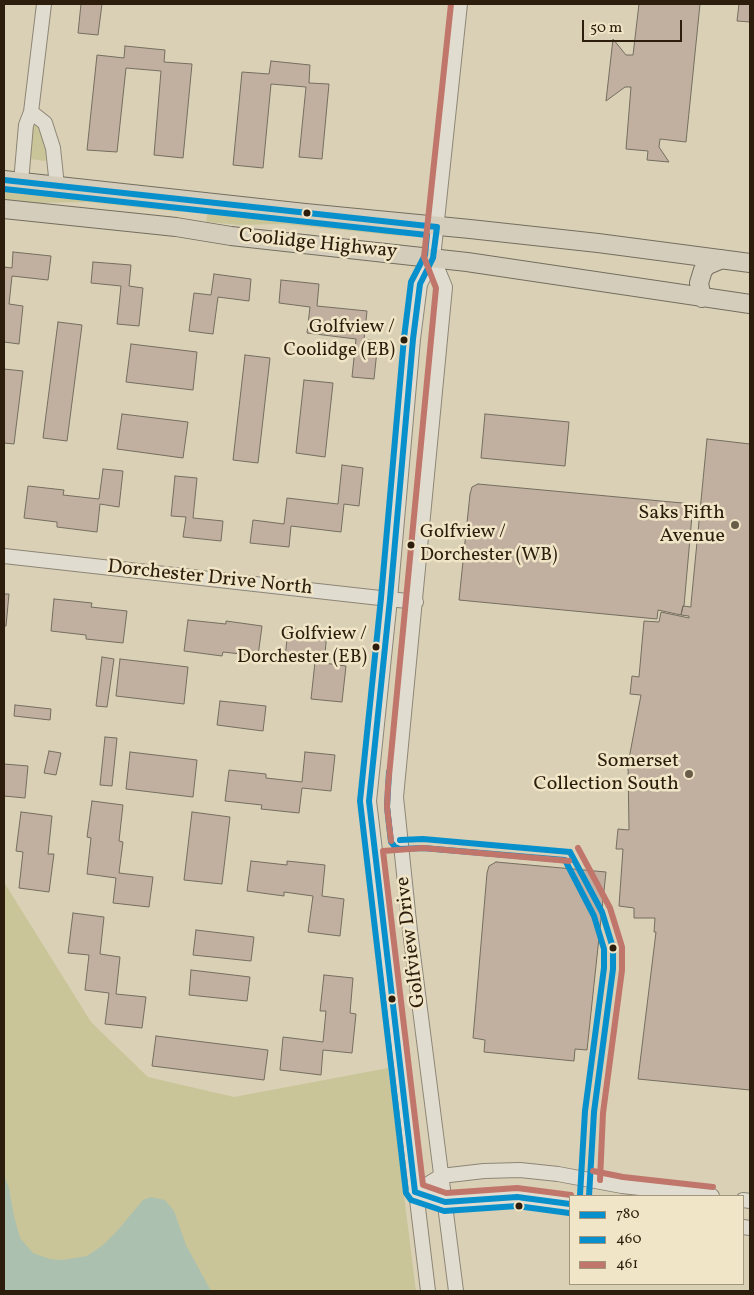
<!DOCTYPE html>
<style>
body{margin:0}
#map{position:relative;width:754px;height:1295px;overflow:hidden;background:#d9d0b6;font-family:Vollkorn,serif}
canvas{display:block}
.frame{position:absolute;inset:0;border:5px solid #2c1d0d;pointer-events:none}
.legend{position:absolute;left:569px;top:1195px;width:175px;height:90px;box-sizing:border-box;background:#f0e5c6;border:1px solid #a2957c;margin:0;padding:6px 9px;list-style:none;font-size:15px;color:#2c1d0d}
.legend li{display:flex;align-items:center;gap:10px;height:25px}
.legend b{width:25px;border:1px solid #a2957c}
.scale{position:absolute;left:582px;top:20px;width:100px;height:22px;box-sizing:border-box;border:2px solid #2c1d0d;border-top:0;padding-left:6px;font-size:15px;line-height:18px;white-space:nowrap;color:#2c1d0d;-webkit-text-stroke:4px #f0e5c6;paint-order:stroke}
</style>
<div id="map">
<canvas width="754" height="1295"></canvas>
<div class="frame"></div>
<ul class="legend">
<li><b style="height:6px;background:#0890cd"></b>780</li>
<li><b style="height:6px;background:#0890cd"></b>460</li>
<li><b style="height:6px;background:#c0766a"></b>461</li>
</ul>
<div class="scale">50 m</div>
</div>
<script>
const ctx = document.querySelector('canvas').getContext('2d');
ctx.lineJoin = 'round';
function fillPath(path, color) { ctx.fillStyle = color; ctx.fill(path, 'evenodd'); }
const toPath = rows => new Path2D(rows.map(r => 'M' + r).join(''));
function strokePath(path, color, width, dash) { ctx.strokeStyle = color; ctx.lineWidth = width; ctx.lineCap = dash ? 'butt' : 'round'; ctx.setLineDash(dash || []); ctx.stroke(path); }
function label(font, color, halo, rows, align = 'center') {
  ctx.font = font + ' Vollkorn,serif'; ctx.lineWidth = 5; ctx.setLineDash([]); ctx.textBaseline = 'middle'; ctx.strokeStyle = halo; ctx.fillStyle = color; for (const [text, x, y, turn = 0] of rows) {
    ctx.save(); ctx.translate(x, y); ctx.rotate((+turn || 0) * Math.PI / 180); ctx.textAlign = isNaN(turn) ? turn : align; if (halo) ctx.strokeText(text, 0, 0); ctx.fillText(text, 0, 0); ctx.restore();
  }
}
fillPath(toPath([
 [35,124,38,124,46,147,48,157,45,161,30,159,33,127],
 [4,187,182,208,183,209,180,212,88,202,35,203,4,200],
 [208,211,401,230,401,236,284,224,239,225,207,222,206,221],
 [4,882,91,1022,148,1077,234,1097,388,1068,416,1291,4,1291]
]), '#cac599');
fillPath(toPath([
 [4,1176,9,1188,14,1216,20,1238,33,1253,50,1259,62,1260,87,1256,103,1245,117,1231,143,1200,151,1197,165,1200,174,1211,186,1245,211,1291,4,1291]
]), '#abc0ae');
const building = toPath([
 [81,4,102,4,98,35,78,33,81,4],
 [639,4,700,4,686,142,660,139,659,147,669,162,647,160,648,151,626,149,631,87,625,87,606,101,613,39,626,55,633,55,639,4],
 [739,4,750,4,750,22,737,21,739,4],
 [125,46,165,50,164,62,192,64,183,158,154,155,161,71,126,68,117,152,87,150,97,55,124,58,125,46],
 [271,61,310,65,309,83,329,84,322,159,299,157,306,87,271,84,263,168,233,165,242,72,269,74,271,61],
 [13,252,51,256,48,280,12,276,9,304,23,306,19,344,4,342,4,267,12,268,13,252],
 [93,262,131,265,129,286,143,288,139,326,117,324,121,286,91,283,93,262],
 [214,274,251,279,249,301,218,297,213,334,189,331,194,293,211,295,214,274],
 [281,280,319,284,317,306,367,311,364,339,378,341,374,379,352,377,356,339,307,333,310,307,279,303,281,280],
 [58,322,82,325,67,441,43,438,58,322],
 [131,344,197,352,193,390,126,382,131,344],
 [245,355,270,358,258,463,233,460,245,355],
 [4,369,23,371,14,444,4,443,4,369],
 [304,380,333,383,325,457,296,453,304,380],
 [122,414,188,422,183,458,117,449,122,414],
 [485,414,569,422,565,466,481,458,485,414],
 [707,439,750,444,750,1090,638,1079,656,932,654,932,655,918,634,918,634,908,619,906,623,849,616,849,618,829,629,830,628,764,641,695,630,694,632,676,639,677,644,621,659,622,661,612,689,618,689,616,681,615,683,606,691,607,691,604,707,439],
 [342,465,363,468,359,506,344,504,341,532,291,526,289,547,250,543,253,520,284,524,287,498,338,504,342,465],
 [103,469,123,471,119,507,100,504,97,532,57,527,57,522,24,518,28,486,64,490,63,495,99,499,103,469],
 [175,476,197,478,193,518,223,521,221,541,183,537,186,517,171,516,175,476],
 [478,484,693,504,684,606,683,606,681,615,658,610,657,619,459,600,470,494,472,487,478,484],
 [4,594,9,594,6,626,4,626,4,594],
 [54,599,92,603,91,607,127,611,123,643,86,639,86,635,51,631,54,599],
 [188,620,226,624,226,621,262,626,258,656,223,652,222,656,184,651,188,620],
 [288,628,327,633,324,663,346,666,342,702,311,699,315,662,285,659,288,628],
 [102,657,114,659,107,707,96,706,102,657],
 [120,659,188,667,184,704,116,696,120,659],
 [220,701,266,706,263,731,217,725,220,701],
 [15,705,51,709,50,720,14,716,15,705],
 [105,737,117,738,112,786,100,785,105,737],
 [49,751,61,753,56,775,44,773,49,751],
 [130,752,197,760,193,797,126,789,130,752],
 [305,752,335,755,331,791,302,788,299,813,261,809,262,805,225,801,229,770,266,774,266,778,302,782,305,752],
 [4,764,28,766,25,798,4,796,4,764],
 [92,801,123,805,119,841,123,842,119,873,153,877,149,907,113,903,116,878,87,874,91,838,87,837,92,801],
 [21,812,52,816,48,854,54,854,49,892,19,888,23,852,16,851,21,812],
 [192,812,230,817,222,884,184,880,192,812],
 [251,861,287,865,287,861,325,865,322,896,344,899,340,936,308,932,313,896,284,892,284,896,247,891,251,861],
 [496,862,606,872,587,1050,575,1049,574,1061,484,1052,485,1040,473,1038,487,873,489,866,496,862],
 [73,913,104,917,100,954,120,957,116,994,146,997,142,1028,105,1024,109,993,85,990,89,955,68,953,73,913],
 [196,930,254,937,251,961,193,955,196,930],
 [191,970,250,977,247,1001,189,995,191,970],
 [324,975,353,978,350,1013,356,1014,352,1053,323,1050,321,1075,280,1070,283,1037,323,1042,326,1011,320,1011,324,975],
 [156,1036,268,1050,264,1080,152,1066,156,1036]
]);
fillPath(building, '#c1b0a0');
strokePath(building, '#746e5f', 1);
const minor = toPath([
 [31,112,45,123,53,148,57,186],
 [21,182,26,125,31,112,44,4],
 [433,258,445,287,396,797,410,931,456,1291],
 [4,556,416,602],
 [415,1192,441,1176,484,1171,520,1170,558,1174,622,1186,712,1196],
 [415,1192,445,1202,517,1197,570,1204],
 [743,1200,750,1201],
 [743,1227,750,1228],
 [428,1291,369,801,390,599,413,339,420,284,433,258,460,4]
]);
const major = toPath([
 [4,180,305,213,470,229,598,243,750,263],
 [4,209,176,227,231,236,467,262,750,304],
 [702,298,699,283,703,270,708,265,722,259]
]);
strokePath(minor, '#8d8676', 16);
strokePath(major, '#746e5f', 20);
strokePath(minor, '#e1dcd0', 14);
strokePath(major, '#d5cdbb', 18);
strokePath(toPath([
 [4,180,437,227],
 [400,840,423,839,570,852],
 [570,852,602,912,613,948,613,969,594,1112,589,1196],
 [415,1192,369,801,390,599,413,339,420,284,433,258,437,227],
 [415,1192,445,1202,517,1197,570,1204]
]), '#0890cd', 6);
strokePath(toPath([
 [4,189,427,235,425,255,411,282,404,338,381,598,360,801,406,1193,411,1200,444,1211,517,1206,569,1213],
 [389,772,387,807,391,842,395,847,400,849,423,848,565,860,594,916,604,949,604,968,585,1111,580,1195]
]), '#0890cd', 6);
strokePath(toPath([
 [391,841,387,807,388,786,436,288,424,257,451,4],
 [578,848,610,908,622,947,622,970,603,1113,600,1180],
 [569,861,423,848,383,851,423,1185,446,1193,517,1188,571,1195],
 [593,1171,623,1177,713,1187]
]), '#c0766a', 6);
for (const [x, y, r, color] of [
 [307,213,4.5,"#2c1d0d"],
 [404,340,4.5,"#2c1d0d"],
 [735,525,5,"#695c48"],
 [411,545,4.5,"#2c1d0d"],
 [376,647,4.5,"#2c1d0d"],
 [689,774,5,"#695c48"],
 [613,948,4.5,"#2c1d0d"],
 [392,999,4.5,"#2c1d0d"],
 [519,1206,4.5,"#2c1d0d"]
]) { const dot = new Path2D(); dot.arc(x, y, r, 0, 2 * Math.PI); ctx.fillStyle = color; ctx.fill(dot); strokePath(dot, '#f0e5c6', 2); }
label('19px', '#2c1d0d', '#f0e5c6', [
 ["Golfview /",395,329],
 ["Coolidge (EB)",395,352],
 ["Golfview /",420,534,"left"],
 ["Dorchester (WB)",420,557,"left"],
 ["Golfview /",367,636],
 ["Dorchester (EB)",367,659]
], 'right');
label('20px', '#2c1d0d', '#f0e5c6', [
 ["Coolidge Highway",318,245,6],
 ["Dorchester Drive North",210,579,6],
 ["Golfview Drive",412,942,-97]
]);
label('20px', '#2c1d0d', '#f0e5c6', [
 ["Saks Fifth",725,514],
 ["Avenue",725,537],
 ["Somerset",679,762],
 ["Collection South",679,785]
], 'right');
</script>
